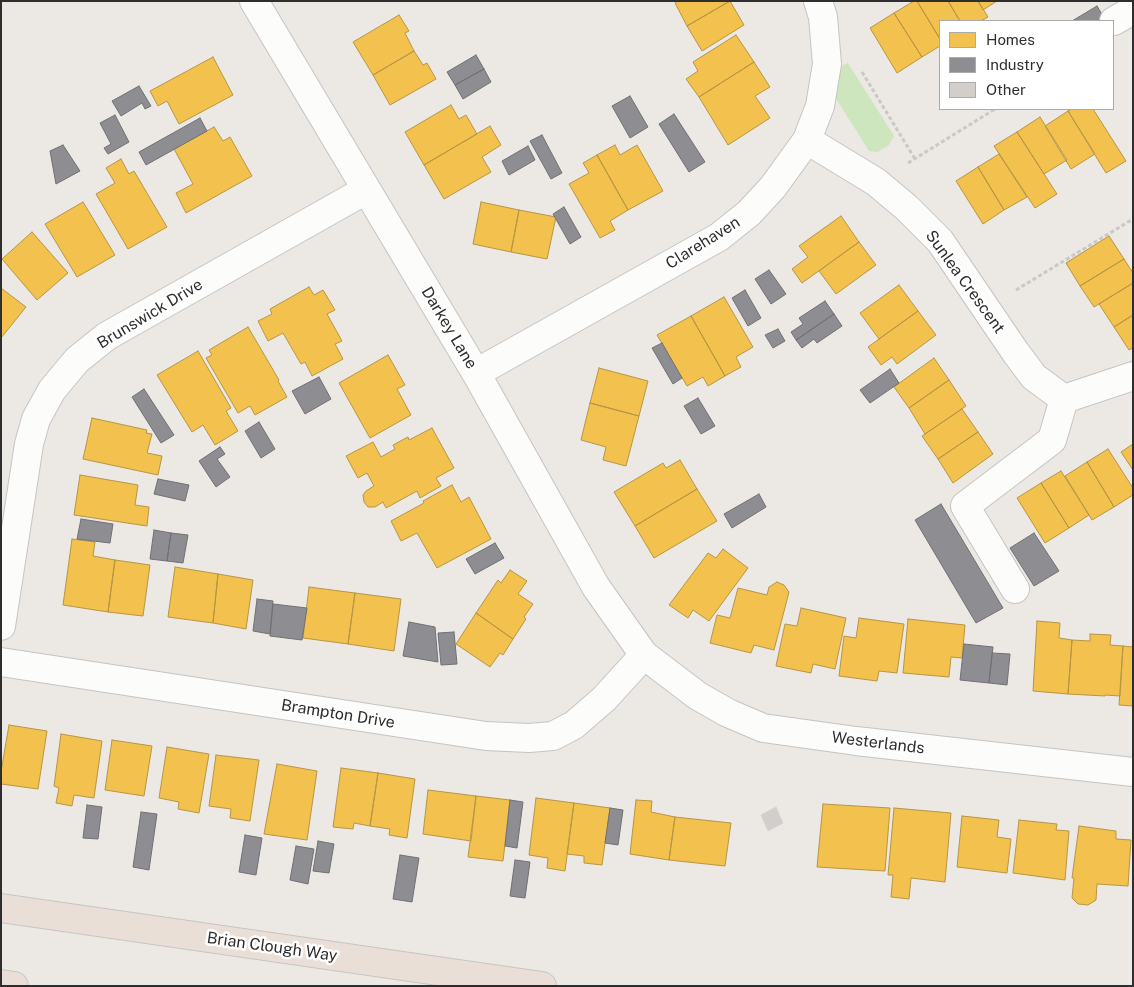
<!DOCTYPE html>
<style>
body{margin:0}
#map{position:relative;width:1134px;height:987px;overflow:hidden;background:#ece8e4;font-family:"Public Sans",sans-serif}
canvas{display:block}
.frame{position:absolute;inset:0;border:2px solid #2e2e2e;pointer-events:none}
.legend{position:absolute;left:939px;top:20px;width:175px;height:90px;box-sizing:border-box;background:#fff;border:1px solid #ababab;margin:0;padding:6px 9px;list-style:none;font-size:15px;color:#2e2e2e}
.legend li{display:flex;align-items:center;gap:10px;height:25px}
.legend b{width:25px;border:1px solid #ababab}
</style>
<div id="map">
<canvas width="1134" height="987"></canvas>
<div class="frame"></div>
<ul class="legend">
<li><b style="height:14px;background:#f2c14e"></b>Homes</li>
<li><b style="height:14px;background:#8d8d92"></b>Industry</li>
<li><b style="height:14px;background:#d1cecb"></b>Other</li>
</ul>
</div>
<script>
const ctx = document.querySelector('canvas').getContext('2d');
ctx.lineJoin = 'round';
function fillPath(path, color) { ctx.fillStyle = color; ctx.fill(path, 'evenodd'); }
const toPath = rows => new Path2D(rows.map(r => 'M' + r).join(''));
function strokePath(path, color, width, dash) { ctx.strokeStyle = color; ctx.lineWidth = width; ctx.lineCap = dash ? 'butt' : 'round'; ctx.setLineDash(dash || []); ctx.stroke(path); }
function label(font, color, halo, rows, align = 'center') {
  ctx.font = font + ' "Public Sans",sans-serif'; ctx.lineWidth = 5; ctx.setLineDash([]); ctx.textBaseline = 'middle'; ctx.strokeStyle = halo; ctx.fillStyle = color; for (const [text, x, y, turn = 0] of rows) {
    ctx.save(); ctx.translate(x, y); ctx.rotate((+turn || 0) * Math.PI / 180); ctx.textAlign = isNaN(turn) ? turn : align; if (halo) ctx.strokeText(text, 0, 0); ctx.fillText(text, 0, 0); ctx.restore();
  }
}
fillPath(toPath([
 [848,63,894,136,889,145,878,152,869,151,835,97,837,68]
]), '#cee6be');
const homes = toPath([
 [678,1,730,1,687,26,675,3,678,1],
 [730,1,744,25,702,51,687,26,730,1],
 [914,1,917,1,940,39,940,46,922,57,894,13,914,1],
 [917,1,948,1,960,21,940,21,940,39,917,1],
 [948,1,978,1,988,17,981,21,960,21,948,1],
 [978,1,997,1,983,10,978,1],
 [894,13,922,57,897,73,870,28,894,13],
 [399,15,409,31,405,33,414,51,373,75,353,42,399,15],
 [736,35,754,62,699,97,686,79,698,71,693,62,736,35],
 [414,51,423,65,427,63,436,79,390,105,373,75,414,51],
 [213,57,233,95,179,124,167,101,158,106,150,91,213,57],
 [754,62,770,87,755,96,770,118,728,145,699,97,754,62],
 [451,105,459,119,466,115,477,134,424,165,405,132,451,105],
 [1072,109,1093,109,1126,161,1106,173,1068,111,1072,109],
 [1068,111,1095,154,1071,169,1045,126,1068,111],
 [1040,117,1067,160,1044,174,1017,132,1040,117],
 [490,126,501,145,482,157,491,172,444,199,424,165,490,126],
 [214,127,223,141,230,137,252,176,186,213,176,193,193,184,174,149,214,127],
 [1017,132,1057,194,1035,208,994,146,1017,132],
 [615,145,620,155,637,145,663,191,628,210,597,155,615,145],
 [999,154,1027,197,1004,210,978,167,999,154],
 [597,155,628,210,610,221,615,230,600,238,569,184,589,173,583,163,597,155],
 [121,159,129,174,134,171,167,227,128,249,96,194,115,183,106,168,121,159],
 [978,167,1004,210,983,224,956,181,978,167],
 [83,202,115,255,77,277,45,224,83,202],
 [481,202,519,210,511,252,473,244,481,202],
 [519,210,556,217,547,259,511,252,519,210],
 [841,216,859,242,802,283,792,269,808,257,799,246,841,216],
 [32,232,68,273,37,300,2,259,32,232],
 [1109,236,1124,259,1080,286,1066,263,1109,236],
 [859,242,876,265,836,294,819,271,859,242],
 [1124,259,1133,273,1133,283,1094,307,1080,286,1124,259],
 [1133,283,1133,315,1114,327,1099,304,1133,283],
 [899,285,918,311,879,339,860,313,899,285],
 [309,287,314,295,323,290,335,310,327,314,342,341,335,344,343,359,312,376,305,362,301,364,283,333,268,341,258,321,272,314,270,309,309,287],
 [1,288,26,307,1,338,1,288],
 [724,297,753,347,736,357,741,367,725,376,691,316,724,297],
 [918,311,936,335,897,364,892,357,881,365,868,347,918,311],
 [1133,315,1133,348,1129,350,1114,327,1133,315],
 [691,316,725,376,708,386,703,377,687,386,657,335,691,316],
 [248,327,279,380,278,381,287,397,255,415,250,406,238,413,206,358,212,355,209,350,248,327],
 [198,351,231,408,226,411,238,431,215,445,203,425,192,432,157,375,198,351],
 [388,355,405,385,397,389,411,415,370,438,339,383,388,355],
 [934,358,949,380,909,408,894,387,934,358],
 [599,368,648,381,639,416,590,403,599,368],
 [949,380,966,406,925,434,909,408,949,380],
 [590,403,639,416,626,466,603,460,606,447,581,440,590,403],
 [962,409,978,432,938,459,922,436,962,409],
 [92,418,147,430,146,433,152,434,147,453,162,456,158,475,83,459,92,418],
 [432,428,454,468,436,478,441,486,420,498,417,491,386,508,383,502,375,507,368,507,364,502,363,495,366,491,374,486,367,473,358,478,346,456,373,442,381,457,395,449,393,445,408,437,409,440,432,428],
 [978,432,993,454,953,483,938,459,978,432],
 [1133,444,1133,470,1121,452,1133,444],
 [1108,449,1133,488,1133,495,1114,507,1087,462,1108,449],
 [680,460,697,489,635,526,614,492,663,463,666,468,680,460],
 [1087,462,1114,507,1092,520,1065,476,1087,462],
 [1061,471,1089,515,1069,528,1041,483,1061,471],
 [80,475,138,485,135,505,149,507,147,526,74,515,80,475],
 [1041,483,1069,528,1045,543,1017,498,1041,483],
 [452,485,461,502,469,497,491,539,437,568,417,533,401,541,391,521,424,503,423,501,452,485],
 [697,489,717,521,654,558,635,526,697,489],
 [72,539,95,542,93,556,115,560,108,612,63,605,72,539],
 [723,549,748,568,709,621,693,610,688,618,669,605,708,553,716,558,723,549],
 [115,560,150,565,143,616,108,612,115,560],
 [175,567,218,574,213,623,168,617,175,567],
 [510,570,527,581,518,594,533,604,524,617,526,619,513,639,476,613,498,580,501,583,510,570],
 [218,574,253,580,246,629,213,623,218,574],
 [777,582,784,585,789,592,774,650,754,645,751,653,710,643,717,615,730,618,738,588,767,595,769,587,777,582],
 [309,587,355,593,348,644,303,638,309,587],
 [355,593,401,599,394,651,348,644,355,593],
 [801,608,846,618,835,669,813,664,811,673,776,666,785,624,797,626,801,608],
 [476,613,513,639,503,655,500,653,490,667,456,644,476,613],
 [859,618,904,624,897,673,879,671,877,681,839,676,844,636,856,638,859,618],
 [908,619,965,625,962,658,951,657,949,677,903,673,908,619],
 [1037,621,1060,623,1059,638,1072,640,1068,694,1033,691,1037,621],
 [1090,634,1111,635,1110,645,1123,646,1120,696,1105,695,1105,696,1068,694,1072,640,1090,641,1090,634],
 [1123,646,1133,647,1133,706,1119,705,1123,646],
 [9,725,47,731,38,789,1,784,1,772,9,725],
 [61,734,102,741,94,798,74,795,72,806,56,803,59,788,54,786,61,734],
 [112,740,152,746,144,796,105,790,112,740],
 [167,747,209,754,199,813,178,809,179,802,159,798,167,747],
 [216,755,259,760,250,821,230,818,231,809,209,806,216,755],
 [277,764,317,771,307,840,264,834,277,764],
 [341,768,378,773,370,826,354,823,353,829,333,827,341,768],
 [378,773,415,779,407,838,389,835,390,829,370,826,378,773],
 [428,790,476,796,471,841,423,834,428,790],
 [476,796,510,800,503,861,468,857,476,796],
 [536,798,574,803,565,871,547,868,548,858,529,855,536,798],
 [636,800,652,801,651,812,675,817,669,860,630,854,636,800],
 [574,803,610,808,602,865,584,863,584,856,567,854,574,803],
 [823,804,890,808,885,871,817,867,823,804],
 [894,808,951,813,945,882,911,878,909,899,891,897,893,875,888,875,894,808],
 [962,816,999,820,997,837,1011,839,1007,873,957,867,962,816],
 [675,817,731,823,725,866,669,860,675,817],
 [1019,820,1057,824,1056,830,1069,831,1065,880,1013,873,1019,820],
 [1079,826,1116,831,1116,839,1131,840,1128,886,1097,884,1096,900,1088,905,1078,904,1072,898,1074,878,1072,878,1079,826]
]);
fillPath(homes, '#f2c14e');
strokePath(homes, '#b79544', 1);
const industry = toPath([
 [1097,6,1106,21,1072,21,1097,6],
 [476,55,484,69,455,85,447,72,476,55],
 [484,69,491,82,463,99,455,85,484,69],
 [139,86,151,106,145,109,142,103,121,116,112,101,139,86],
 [630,96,648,127,630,138,612,106,630,96],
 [674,114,705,162,689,172,659,124,674,114],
 [115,115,129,142,108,154,104,148,111,144,100,123,115,115],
 [200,118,207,131,146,165,139,152,200,118],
 [542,135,562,173,551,179,530,141,542,135],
 [63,145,80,171,56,184,50,151,63,145],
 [528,146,535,160,509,175,502,161,528,146],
 [564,207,581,237,570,244,553,214,564,207],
 [769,270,786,294,771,304,755,279,769,270],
 [745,290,761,318,748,326,732,298,745,290],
 [825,301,834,314,796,340,791,332,803,324,799,318,825,301],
 [834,314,842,326,817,343,814,339,802,348,796,340,834,314],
 [778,329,785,341,773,348,765,335,778,329],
 [662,343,682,378,673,384,652,348,662,343],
 [890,369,899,383,870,403,860,390,890,369],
 [319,377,331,399,305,414,292,391,319,377],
 [144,389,174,435,161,443,132,397,144,389],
 [698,398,715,426,701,434,684,406,698,398],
 [259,422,275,449,261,458,245,431,259,422],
 [220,447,225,454,217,459,230,477,216,487,199,461,220,447],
 [158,479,189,485,185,501,154,494,158,479],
 [759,494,766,507,732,528,724,514,759,494],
 [941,504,1003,608,976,623,915,520,941,504],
 [81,519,113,524,110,543,77,539,81,519],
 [154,530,171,533,167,561,150,559,154,530],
 [171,533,188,535,183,563,167,561,171,533],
 [1034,533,1059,571,1034,586,1010,548,1034,533],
 [495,543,504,558,475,574,466,559,495,543],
 [257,599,273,601,270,634,253,631,257,599],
 [273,604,307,608,302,640,270,636,273,604],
 [409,622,435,627,438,662,403,656,409,622],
 [454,632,457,664,441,665,438,633,454,632],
 [964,644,993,647,989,683,960,680,964,644],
 [992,653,1010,654,1007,685,989,683,992,653],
 [510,800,523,802,517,848,505,846,510,800],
 [87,805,102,807,98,839,83,838,87,805],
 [610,808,623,810,618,845,605,843,610,808],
 [141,812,157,814,149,870,133,867,141,812],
 [245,835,262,838,256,875,239,872,245,835],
 [318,841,334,844,329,873,313,871,318,841],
 [296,846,314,849,308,884,290,880,296,846],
 [400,855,419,858,412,902,393,899,400,855],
 [515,860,530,862,525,898,510,896,515,860]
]);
fillPath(industry, '#8d8d92');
strokePath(industry, '#707074', 1);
const building = toPath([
 [776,807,783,823,768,831,761,815,776,807]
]);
fillPath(building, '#d1cecb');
strokePath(building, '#d7d4d0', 1);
const minor = toPath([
 [254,1,476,373,596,587,644,655,698,696,728,713,763,728,856,741,1133,772],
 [1114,21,1133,10],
 [807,140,876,182,907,208,940,241,1016,353,1034,377,1064,399],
 [476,373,719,237,749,213,773,187,807,140,820,106,827,64,823,17,818,1],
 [1064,399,1133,376],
 [1015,589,965,506,1052,440,1064,399],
 [1,626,29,444,36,419,52,390,77,360,107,336,366,190],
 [1,662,486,736,529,738,553,736,574,725,604,699,644,655]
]);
const highway = toPath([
 [1,908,542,986],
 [1,984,14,986]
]);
strokePath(minor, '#c5c4c5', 30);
strokePath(highway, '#c6c5c4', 30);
strokePath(toPath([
 [862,72,915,159],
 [908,163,995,109],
 [1016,290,1133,219]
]), '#c9c9c8', 3, [4, 2.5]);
strokePath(minor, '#fcfcfb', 28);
strokePath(highway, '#eadfd6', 28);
label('16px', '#2e2e2e', '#fff', [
 ["Clarehaven",703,243,-32],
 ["Sunlea Crescent",965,282,54],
 ["Brunswick Drive",150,314,-31],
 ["Darkey Lane",449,328,59],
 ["Brampton Drive",338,714,9],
 ["Westerlands",878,743,7],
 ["Brian Clough Way",272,947,8]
]);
</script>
